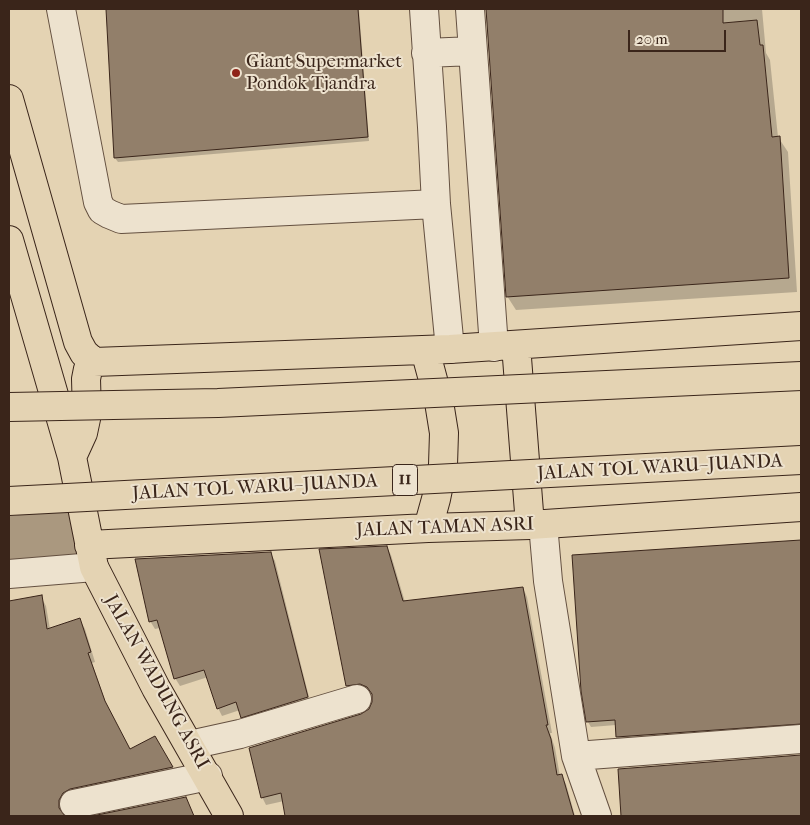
<!DOCTYPE html>
<meta charset="utf-8">
<style>
body{margin:0}
#map{position:relative;width:810px;height:825px;overflow:hidden;background:#e4d3b3;font-family:"IM FELL French Canon",serif}
canvas{display:block}
.frame{position:absolute;inset:0;border:10px solid #3a251a;pointer-events:none}
.scale{position:absolute;left:628px;top:30px;width:98px;height:22px;box-sizing:border-box;border:2px solid #3a251a;border-top:0;padding-left:6px;font-size:15px;line-height:18px;white-space:nowrap;color:#3a251a;-webkit-text-stroke:4px #ede2ce;paint-order:stroke}
</style>
<div id="map">
<canvas width="810" height="825"></canvas>
<div class="frame"></div>
<div class="scale">20 m</div>
</div>
<script>
const ctx = document.querySelector('canvas').getContext('2d');
ctx.lineJoin = 'round';
function fillPath(path, color) { ctx.fillStyle = color; ctx.fill(path, 'evenodd'); }
const toPath = rows => new Path2D(rows.map(r => 'M' + r).join(''));
function strokePath(path, color, width, dash) { ctx.strokeStyle = color; ctx.lineWidth = width; ctx.lineCap = dash ? 'butt' : 'round'; ctx.setLineDash(dash || []); ctx.stroke(path); }
function label(font, color, halo, rows, align = 'center') {
  ctx.font = font + ' "IM FELL French Canon",serif'; ctx.lineWidth = 4; ctx.setLineDash([]); ctx.textBaseline = 'middle'; ctx.strokeStyle = halo; ctx.fillStyle = color; for (const [text, x, y, turn = 0] of rows) {
    ctx.save(); ctx.translate(x, y); ctx.rotate((+turn || 0) * Math.PI / 180); ctx.textAlign = isNaN(turn) ? turn : align; if (halo) ctx.strokeText(text, 0, 0); ctx.fillText(text, 0, 0); ctx.restore();
  }
}
fillPath(toPath([
 [107,9,359,9,369,141,118,162,115,158],
 [488,9,762,9,766,53,770,60,778,137,788,152,797,292,516,310,507,296],
 [801,541,801,729,620,742,617,737,616,725,591,727,588,722,573,556],
 [387,547,391,555,405,602,523,588,527,597,552,733,550,733,555,748,560,776,561,776,566,784,575,816,287,816,284,801,266,805,262,797,369,711,373,703,373,695,365,691,352,694,347,686],
 [270,553,275,561,311,705,246,725,240,710,222,716,218,708,208,677,180,686,175,678,160,628,155,629,150,621],
 [41,597,46,606,50,629,80,620,85,629,95,662,92,663,109,712,130,751,154,737,177,777,64,808,63,816,9,816,9,602],
 [801,756,801,816,622,816,619,770],
 [186,798,194,816,98,816]
]), '#0003');
strokePath(toPath([
 [9,546,70,538]
]), '#aa987f', 59);
const building = toPath([
 [106,9,358,9,368,137,114,158,106,9],
 [486,9,723,9,723,23,757,20,760,45,763,45,772,137,780,136,789,278,506,297,486,9],
 [801,540,801,724,616,737,615,720,586,722,581,691,572,555,801,540],
 [387,546,403,601,523,587,548,725,546,725,551,739,557,775,562,774,574,816,285,816,281,793,261,798,249,748,361,714,369,709,372,702,372,694,367,687,360,684,346,686,319,549,387,546],
 [271,552,308,697,241,718,236,702,217,709,204,670,174,679,157,620,149,622,135,559,271,552],
 [42,595,47,629,80,618,91,652,88,653,105,701,130,749,155,736,173,767,70,789,63,793,59,800,59,808,65,816,9,816,9,601,42,595],
 [801,755,801,816,621,816,618,769,801,755],
 [186,797,194,816,92,816,186,797]
]);
fillPath(building, '#927f6a');
strokePath(building, '#3a251a', 1);
const minor = toPath([
 [61,9,98,202,102,210,109,214,121,219,436,204],
 [424,9,432,127,436,204,450,349],
 [470,9,494,347],
 [426,53,473,51],
 [543,524,548,581,576,756,597,816],
 [9,574,94,567],
 [190,745,240,734,357,699],
 [576,756,801,739],
 [74,804,208,776]
]);
const major = toPath([
 [9,99,78,342,84,353,94,362],
 [9,240,72,457,94,567,156,688,229,816],
 [516,345,530,525],
 [425,350,439,402,444,433,443,465,436,499,428,528],
 [94,362,450,349,801,326],
 [72,457,83,433,87,414,86,379,88,369,94,362],
 [89,545,428,528,530,525,801,507]
]);
strokePath(minor, '#645040', 30);
strokePath(major, '#3a251a', 30);
strokePath(minor, '#ede2ce', 28);
strokePath(major, '#e4d3b3', 28);
const highwayBridge = toPath([
 [9,407,218,403,801,376],
 [9,501,801,460]
]);
strokePath(highwayBridge, '#3a251a', 30, []);
strokePath(highwayBridge, '#e4d3b3', 28);
for (const [x, y, r, color] of [
 [236,73,5,"#8f2418"]
]) { const dot = new Path2D(); dot.arc(x, y, r, 0, 2 * Math.PI); ctx.fillStyle = color; ctx.fill(dot); strokePath(dot, '#ede2ce', 2); }
for (const [x, y, w] of [
 [405,480,25]
]) { const box = new Path2D(); box.roundRect(x - w / 2, y - 15.5, w, 31, 4); ctx.fillStyle = '#ede2ce'; ctx.fill(box); strokePath(box, '#3a251a', 1); }
label('bold 18px', '#3a251a', null, [
 ["11",405,480]
]);
label('19px', '#3a251a', '#ede2ce', [
 ["Giant Supermarket",246,62],
 ["Pondok Tjandra",246,84]
], 'left');
label('19px', '#3a251a', '#ede2ce', [
 ["JALAN TOL WARU–JUANDA",660,468,-3],
 ["JALAN TOL WARU–JUANDA",255,488,-3],
 ["JALAN TAMAN ASRI",445,528,-2],
 ["JALAN WADUNG ASRI",156,682,61]
]);
</script>
